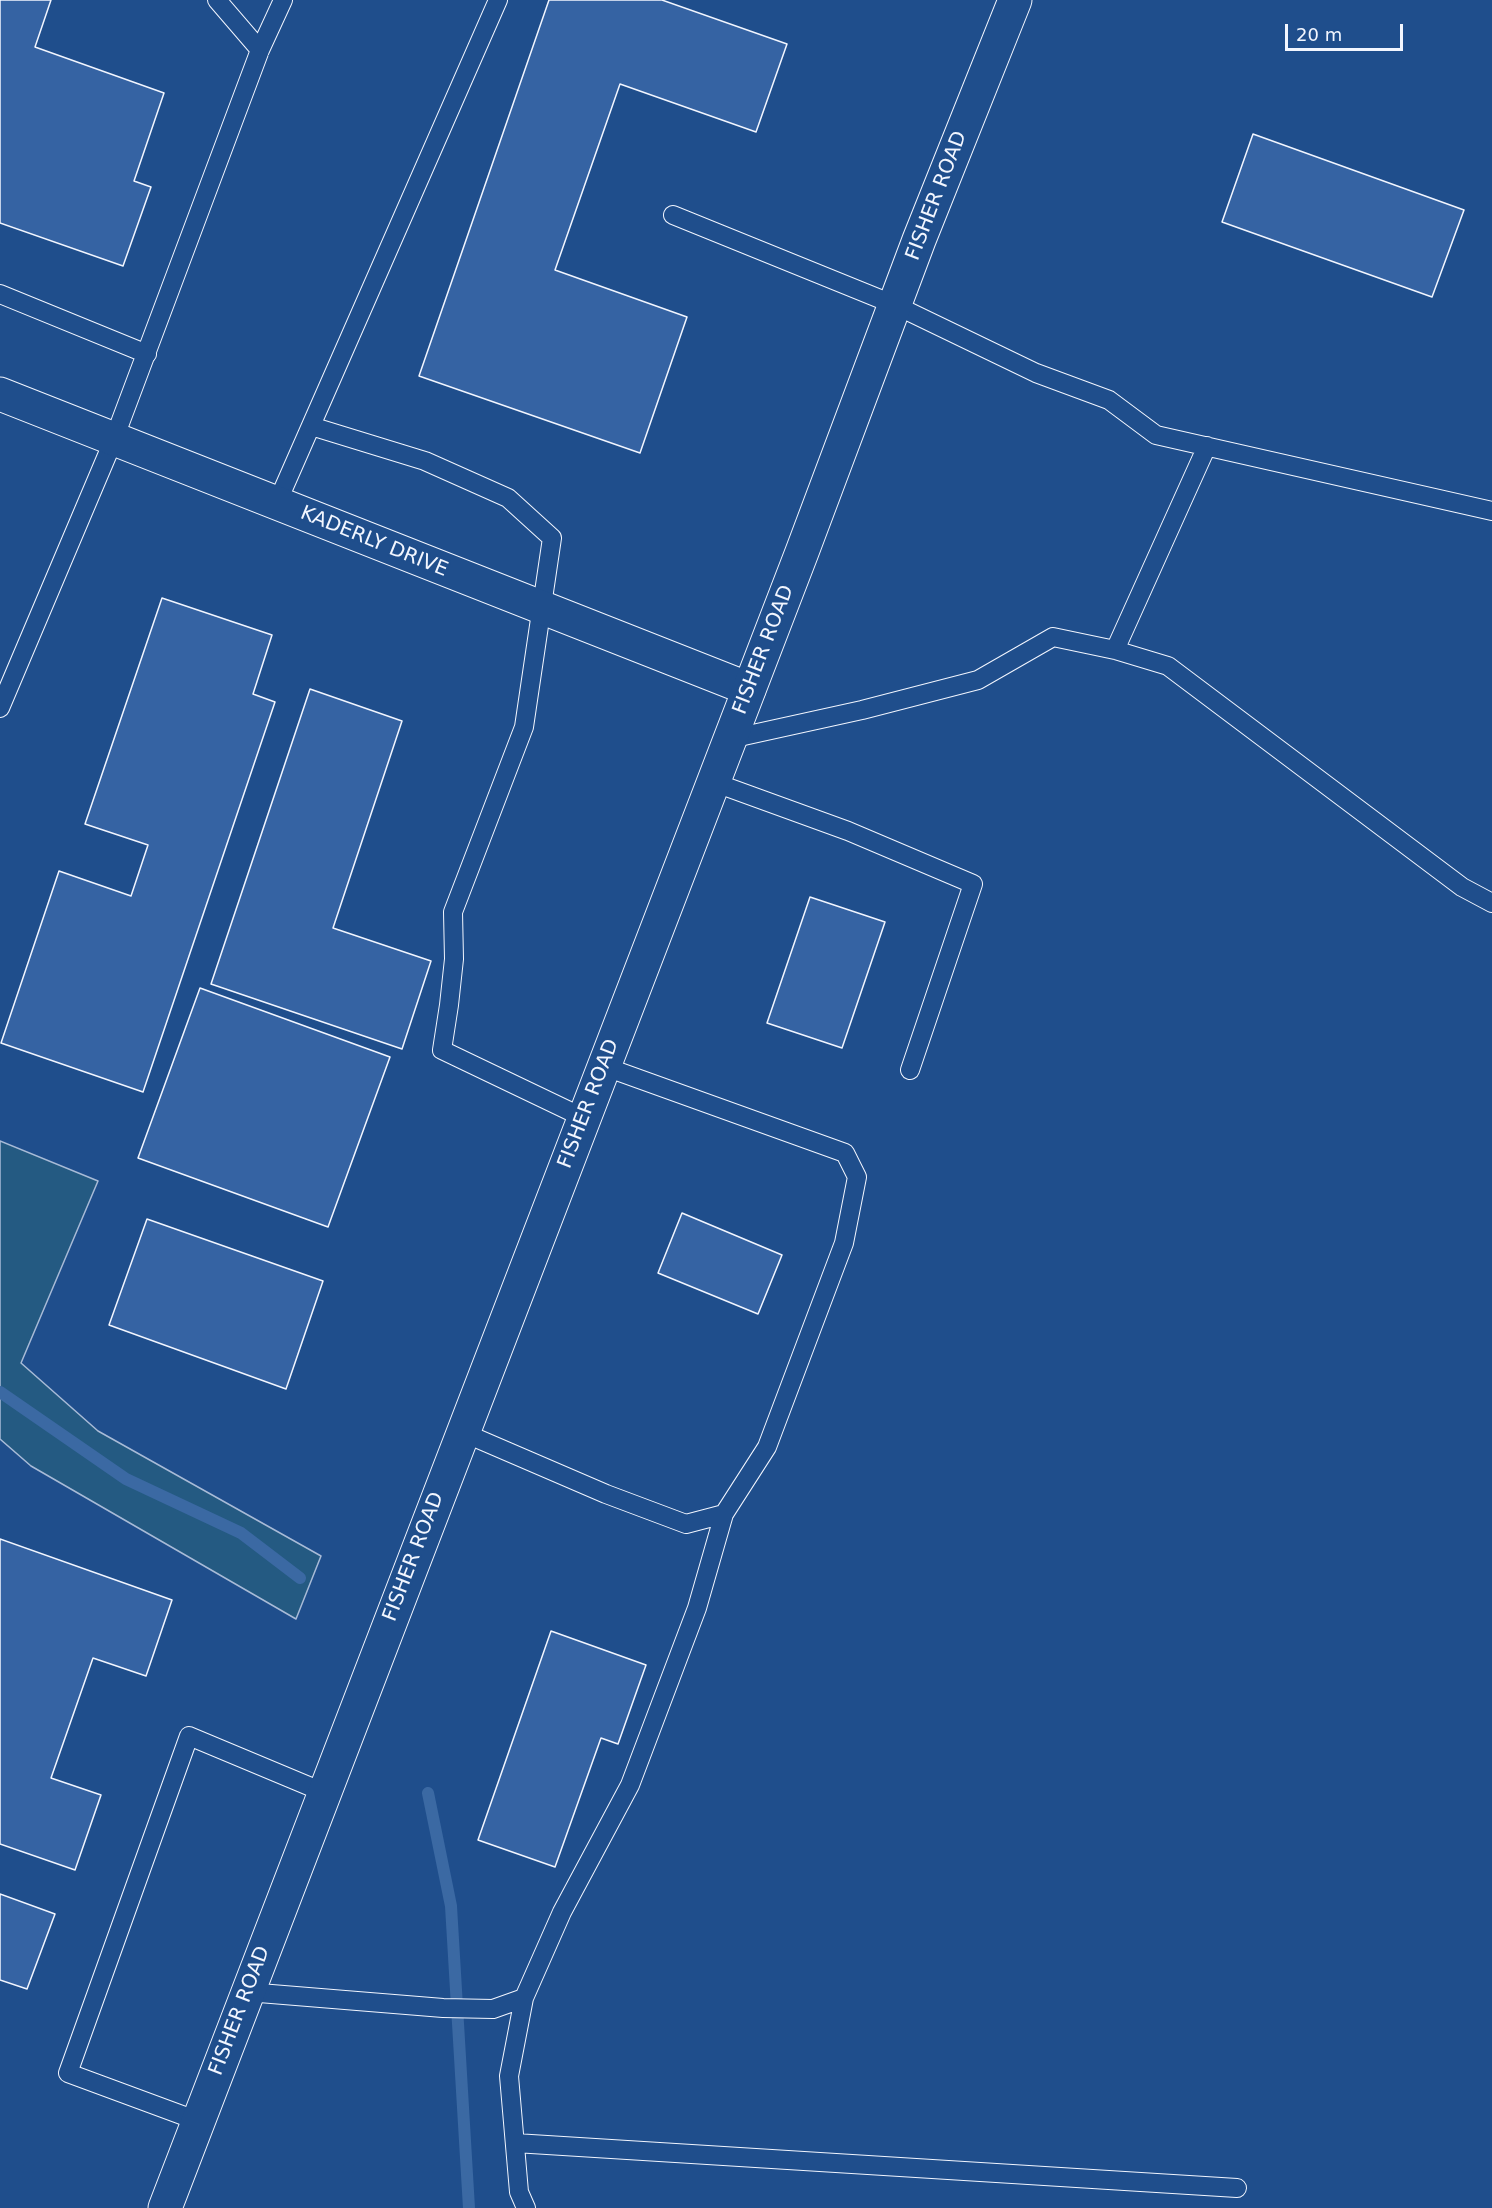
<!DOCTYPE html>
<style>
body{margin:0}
#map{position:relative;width:1492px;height:2208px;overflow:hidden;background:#1f4e8c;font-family:"DejaVu Sans",sans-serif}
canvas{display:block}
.scale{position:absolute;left:1285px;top:24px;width:118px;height:27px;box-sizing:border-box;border:3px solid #f2f6ff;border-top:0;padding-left:8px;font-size:18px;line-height:21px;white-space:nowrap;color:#f2f6ff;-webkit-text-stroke:4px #1f4e8c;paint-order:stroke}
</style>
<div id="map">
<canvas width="1492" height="2208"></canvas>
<div class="scale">20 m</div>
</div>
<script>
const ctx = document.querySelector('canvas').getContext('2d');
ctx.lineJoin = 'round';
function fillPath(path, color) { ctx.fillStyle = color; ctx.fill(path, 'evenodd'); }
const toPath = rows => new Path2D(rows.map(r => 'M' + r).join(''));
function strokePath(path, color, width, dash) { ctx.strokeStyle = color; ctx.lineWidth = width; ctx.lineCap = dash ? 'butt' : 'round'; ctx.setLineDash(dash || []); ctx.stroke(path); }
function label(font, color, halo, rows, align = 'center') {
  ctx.font = font + ' "DejaVu Sans",sans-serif'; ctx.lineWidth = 4.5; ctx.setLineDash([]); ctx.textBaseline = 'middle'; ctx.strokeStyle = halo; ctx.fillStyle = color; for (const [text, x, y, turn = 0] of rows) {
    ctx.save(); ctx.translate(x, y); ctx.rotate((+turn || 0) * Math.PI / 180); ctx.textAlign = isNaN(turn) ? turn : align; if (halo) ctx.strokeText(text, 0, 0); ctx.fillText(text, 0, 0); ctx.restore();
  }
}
const green = toPath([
 [0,1141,98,1181,21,1363,98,1431,321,1556,296,1619,31,1466,0,1439,0,1141]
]);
fillPath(green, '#245a82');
strokePath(green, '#a8bbd7', 1.5);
strokePath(toPath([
 [0,1392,126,1479,241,1533,300,1578],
 [428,1793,451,1906,469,2208]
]), '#3b69a3', 12);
const building = toPath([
 [0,0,51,0,35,47,164,93,134,181,151,187,123,266,0,223,0,0],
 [549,0,662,0,787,44,756,132,620,84,555,270,687,317,640,453,419,376,549,0],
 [1253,134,1464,210,1432,297,1222,222,1253,134],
 [162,598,272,635,253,694,275,702,143,1092,1,1043,59,871,131,896,148,845,85,824,162,598],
 [310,689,402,721,333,928,431,961,402,1049,211,984,310,689],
 [810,897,885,922,842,1048,767,1023,810,897],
 [200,988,390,1057,328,1227,138,1158,200,988],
 [682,1213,782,1255,758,1314,658,1273,682,1213],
 [147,1219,323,1281,286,1389,109,1325,147,1219],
 [0,1539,172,1600,146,1676,93,1658,51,1778,101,1795,75,1870,0,1844,0,1539],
 [551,1631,646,1665,618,1744,601,1738,555,1867,478,1840,551,1631],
 [0,1894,55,1914,27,1989,0,1980,0,1894]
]);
fillPath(building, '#3563a3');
strokePath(building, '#f2f6ff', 1.5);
const service = toPath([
 [217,0,260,50],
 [673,215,895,305,1036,373,1109,400,1156,435,1492,511],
 [0,294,147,354],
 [311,426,425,461,508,498,552,538,524,727,453,912,454,959,449,1005,442,1050,584,1118],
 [277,503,498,0],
 [1115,650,1207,446],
 [0,708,114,439,260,50,283,0],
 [730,739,862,710,978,680,1053,637,1115,650,1168,666,1462,887,1492,903],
 [713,782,848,831,973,884,910,1070],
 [462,1432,606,1494,686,1524,724,1514,767,1447,844,1243,857,1177,845,1153,603,1066],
 [247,1992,443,2008,493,2009,524,1998,562,1912,630,1785,697,1608,724,1514],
 [524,1998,509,2076,519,2192,526,2208],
 [198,2121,68,2073,189,1736,323,1792],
 [515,2143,1237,2188]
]);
const minor = toPath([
 [0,394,749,689]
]);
const secondary = toPath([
 [165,2208,802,552,919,240,1015,0]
]);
strokePath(service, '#f2f6ff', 20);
strokePath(minor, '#f2f6ff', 35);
strokePath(secondary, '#f2f6ff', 35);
strokePath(service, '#1f4e8c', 18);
strokePath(minor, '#1f4e8c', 33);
strokePath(secondary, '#1f4e8c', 33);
label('20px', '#f2f6ff', '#1f4e8c', [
 ["FISHER ROAD",937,196,-69],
 ["KADERLY DRIVE",374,542,22],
 ["FISHER ROAD",764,650,-69],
 ["FISHER ROAD",589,1104,-69],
 ["FISHER ROAD",414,1557,-69],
 ["FISHER ROAD",240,2011,-69]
]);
</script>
